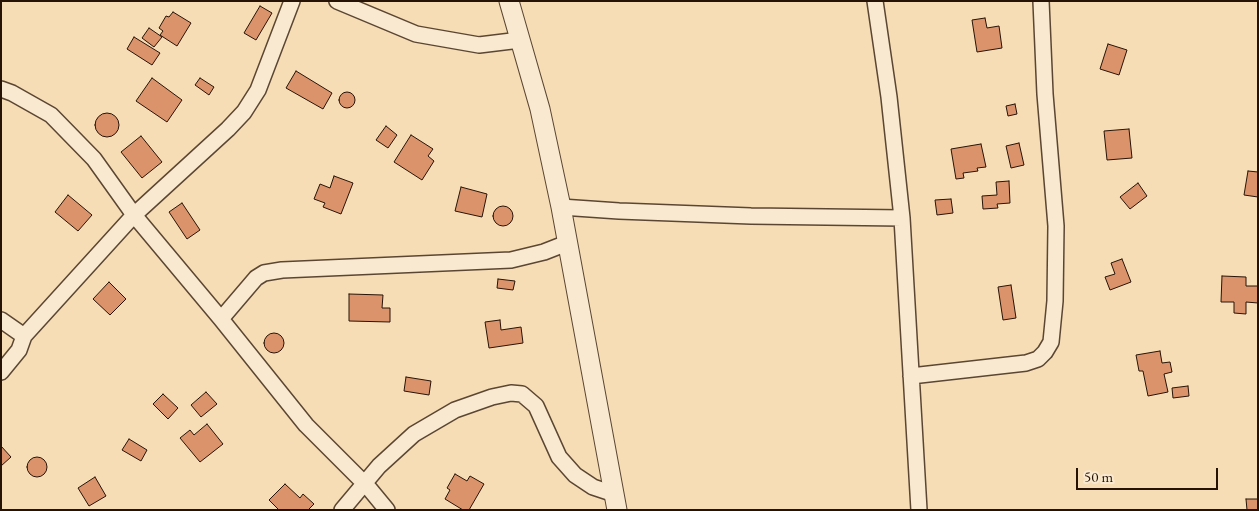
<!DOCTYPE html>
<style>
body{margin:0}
#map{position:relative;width:1259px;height:511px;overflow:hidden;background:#f6ddb6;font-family:"EB Garamond",serif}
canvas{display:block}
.frame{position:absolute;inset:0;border:2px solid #271306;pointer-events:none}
.scale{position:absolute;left:1076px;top:468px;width:142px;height:22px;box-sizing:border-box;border:2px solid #271306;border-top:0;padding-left:6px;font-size:15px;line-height:18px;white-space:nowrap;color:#271306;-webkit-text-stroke:4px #f9e9d0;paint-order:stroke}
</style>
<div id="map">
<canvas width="1259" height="511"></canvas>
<div class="frame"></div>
<div class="scale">50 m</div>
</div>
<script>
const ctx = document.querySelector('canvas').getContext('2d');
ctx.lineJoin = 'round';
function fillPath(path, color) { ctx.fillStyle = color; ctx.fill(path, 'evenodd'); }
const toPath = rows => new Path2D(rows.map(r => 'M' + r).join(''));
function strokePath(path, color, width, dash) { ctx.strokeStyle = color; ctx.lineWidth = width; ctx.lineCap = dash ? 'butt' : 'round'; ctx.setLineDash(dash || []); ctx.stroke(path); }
const building = toPath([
 [260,6,272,13,256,40,244,33,260,6],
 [173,12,191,23,177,46,160,35,163,31,159,28,166,16,169,17,173,12],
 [985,18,987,28,999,26,1002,48,977,52,972,20,985,18],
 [149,28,162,37,154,47,142,38,149,28],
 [134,37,160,53,152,65,127,49,134,37],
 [1108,44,1127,50,1119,75,1100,69,1108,44],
 [296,71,332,93,323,109,286,88,296,71],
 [152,78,182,100,167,122,136,101,152,78],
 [200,78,214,87,209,95,195,85,200,78],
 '339 100a8 8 0 1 1 16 0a8 8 0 1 1-16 0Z',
 [1015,104,1017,114,1008,116,1006,106,1015,104],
 '95 125a12 12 0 1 1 24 0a12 12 0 1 1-24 0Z',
 [386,126,397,135,388,148,376,140,386,126],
 [1129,129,1132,158,1107,160,1104,131,1129,129],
 [411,135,433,149,428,156,434,161,422,180,394,162,411,135],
 [141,136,162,162,142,178,121,152,141,136],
 [1019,143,1024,165,1011,168,1006,146,1019,143],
 [981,144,986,167,977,168,978,171,963,173,964,178,956,179,951,149,981,144],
 [1248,171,1258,172,1258,197,1244,195,1248,171],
 [334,176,353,183,341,214,323,207,325,203,314,199,320,184,330,188,334,176],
 [1009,181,1010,203,997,204,998,208,983,209,982,196,997,195,996,182,1009,181],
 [1138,183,1147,196,1130,209,1120,197,1138,183],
 [461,187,487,194,482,217,455,211,461,187],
 [68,195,92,215,78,231,55,212,68,195],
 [951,199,953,213,937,215,935,200,951,199],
 [182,203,200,230,187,239,169,212,182,203],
 '493 216a10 10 0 1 1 20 0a10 10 0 1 1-20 0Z',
 [1122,259,1131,282,1110,290,1105,277,1115,274,1111,263,1122,259],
 [1222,276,1246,277,1246,286,1258,286,1258,303,1246,302,1246,314,1234,313,1234,302,1221,302,1222,276],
 [498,279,515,281,513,290,497,288,498,279],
 [109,282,126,299,110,315,93,299,109,282],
 [1011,285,1016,318,1003,320,998,287,1011,285],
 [349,294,383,295,382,308,390,308,390,322,349,321,349,294],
 [500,320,501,330,521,327,523,343,489,348,485,322,500,320],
 '264 343a10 10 0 1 1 20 0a10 10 0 1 1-20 0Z',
 [1160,351,1162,363,1170,362,1172,372,1164,374,1168,392,1148,396,1143,371,1139,371,1136,355,1160,351],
 [406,377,431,381,429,395,404,391,406,377],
 [1188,386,1189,396,1173,398,1172,388,1188,386],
 [206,392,217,404,201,417,191,405,206,392],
 [163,394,178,408,168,419,153,404,163,394],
 [207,424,223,444,200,462,180,438,190,430,194,435,207,424],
 [129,439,147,450,141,461,122,450,129,439],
 [1,446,11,457,1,466,1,446],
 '27 467a10 10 0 1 1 20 0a10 10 0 1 1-20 0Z',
 [455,474,467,481,470,476,484,484,469,510,463,510,445,499,450,490,447,488,455,474],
 [95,477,106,496,89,506,78,488,95,477],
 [285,484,300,498,303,494,314,504,308,510,279,510,269,500,285,484],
 [1246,499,1258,499,1258,510,1247,510,1246,499]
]);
fillPath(building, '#db936b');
strokePath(building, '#271306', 1);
const minor = toPath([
 [337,1,416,34,479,45,520,40],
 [875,1,889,97,902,218,919,510],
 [1,89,12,93,51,115,94,159,134,215,221,319,306,425,368,487,387,510],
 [561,207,619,211,751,216,902,218],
 [221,319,256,278,264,273,282,270,511,260,544,252,567,243],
 [1,320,24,336],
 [1,372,19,350,24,336,134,215,228,129,244,112,258,90,292,1],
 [911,376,1026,363,1038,359,1045,352,1051,342,1055,301,1056,226,1045,94,1041,1],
 [342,510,379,466,414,434,455,410,492,397,511,393,522,394,536,406,559,457,575,475,593,487,614,494]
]);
const tertiary = toPath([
 [509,1,540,109,561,207,617,510]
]);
strokePath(minor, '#5b4632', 18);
strokePath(tertiary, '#5b4632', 21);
strokePath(minor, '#f9e9d0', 15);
strokePath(tertiary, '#f9e9d0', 19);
</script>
